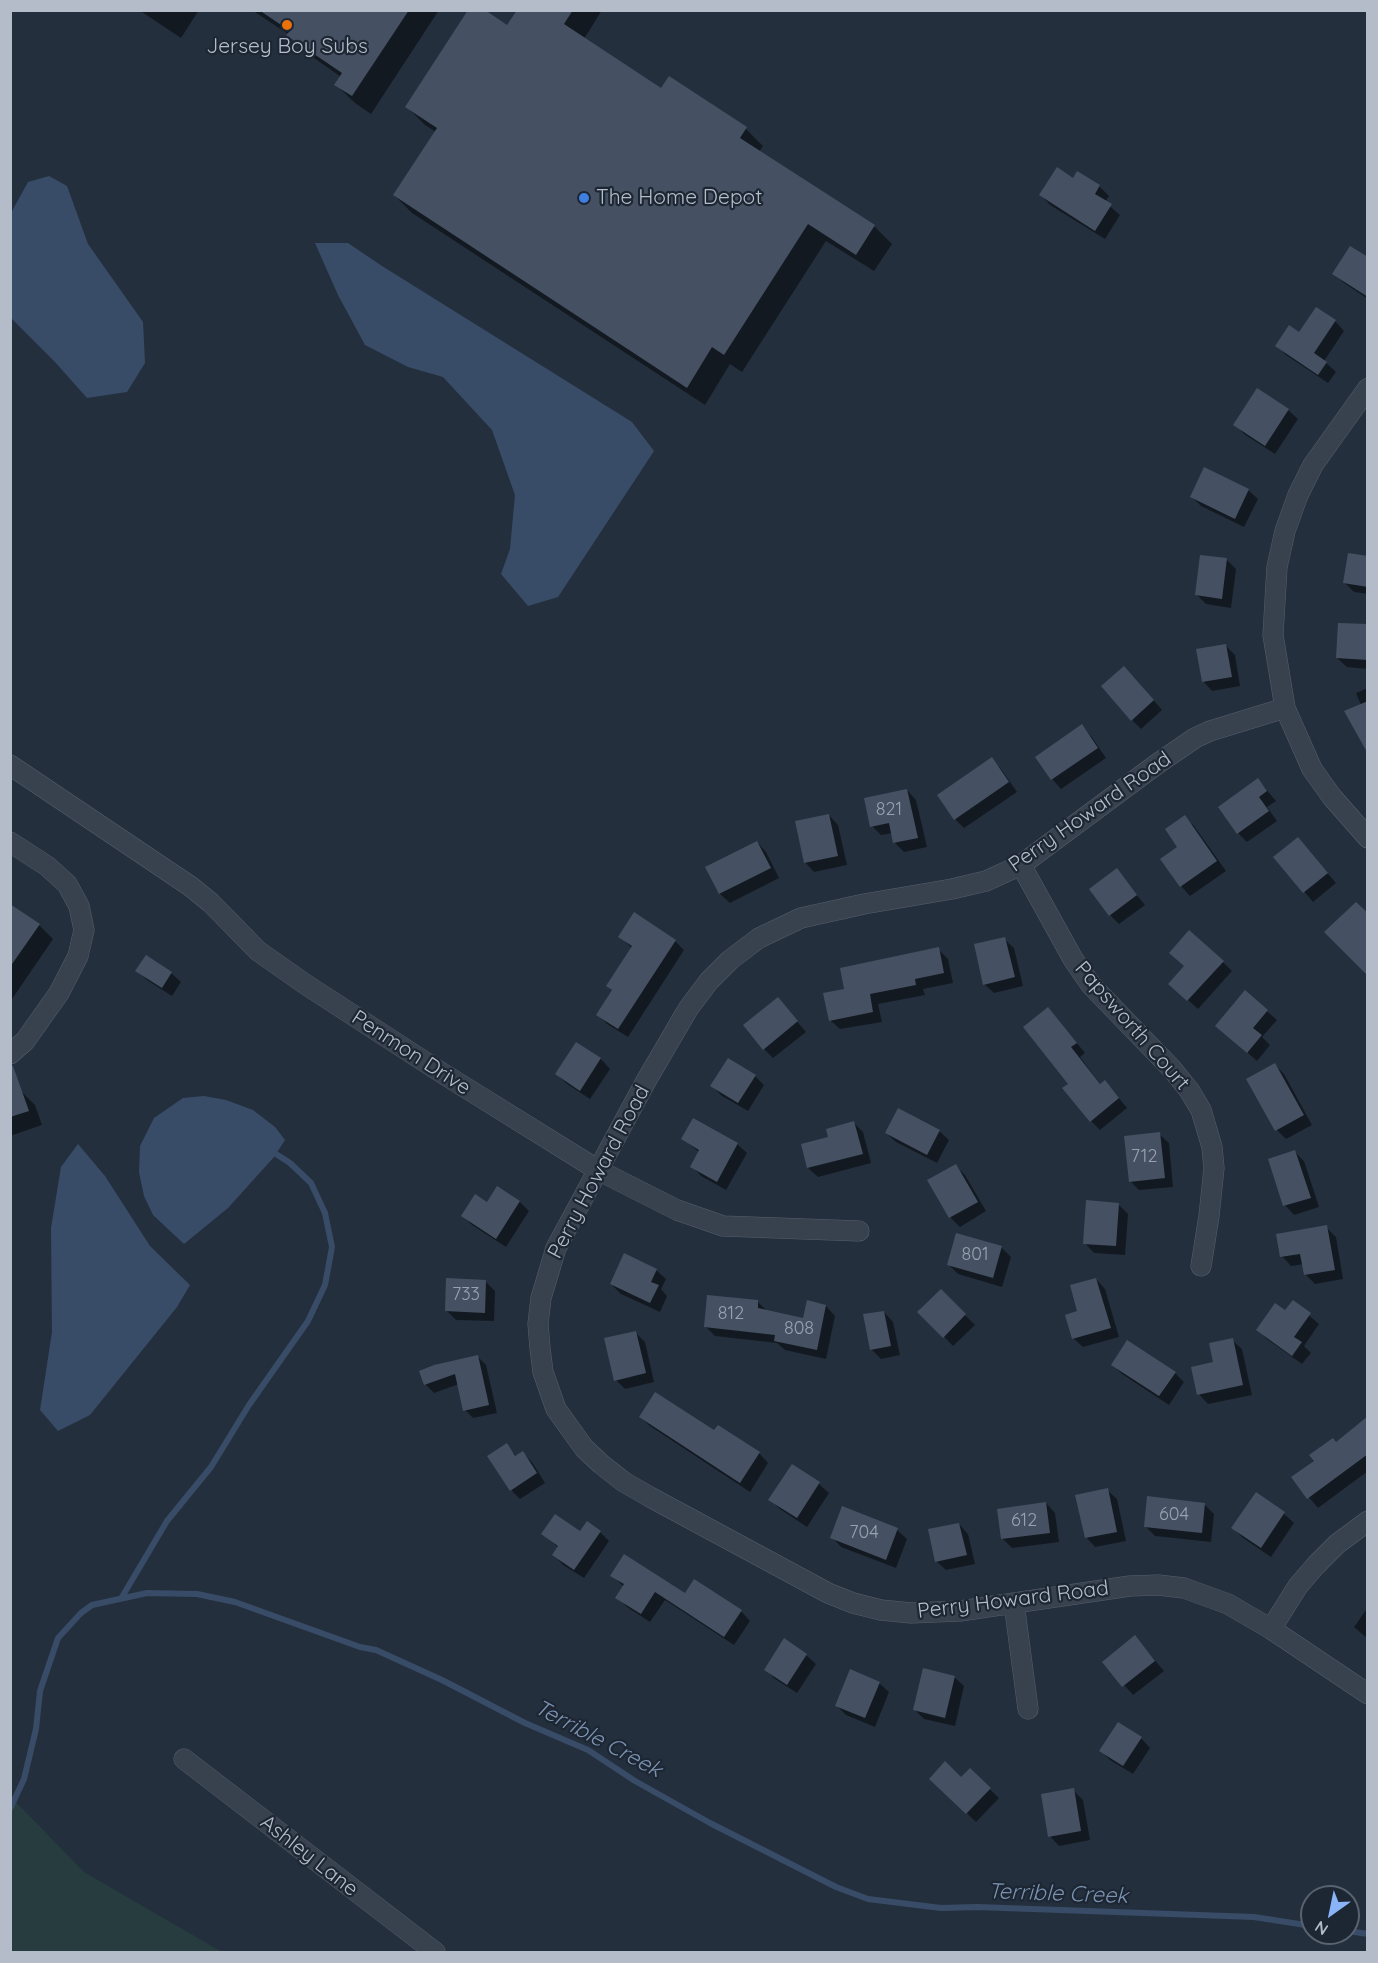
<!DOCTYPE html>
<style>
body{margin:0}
#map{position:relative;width:1378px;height:1963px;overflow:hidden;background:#242f3e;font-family:Quicksand,sans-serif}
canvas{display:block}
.frame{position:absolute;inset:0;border:12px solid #b4bcc9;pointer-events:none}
.north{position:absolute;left:1300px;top:1885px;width:60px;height:60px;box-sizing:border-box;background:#1d2633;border:2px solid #59626f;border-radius:50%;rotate:213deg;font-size:16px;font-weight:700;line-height:24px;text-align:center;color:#b4bcc9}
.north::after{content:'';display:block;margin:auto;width:21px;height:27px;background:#8ab4f8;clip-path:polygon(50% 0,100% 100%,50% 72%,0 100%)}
</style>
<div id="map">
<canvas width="1378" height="1963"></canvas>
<div class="frame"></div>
<div class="north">N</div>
</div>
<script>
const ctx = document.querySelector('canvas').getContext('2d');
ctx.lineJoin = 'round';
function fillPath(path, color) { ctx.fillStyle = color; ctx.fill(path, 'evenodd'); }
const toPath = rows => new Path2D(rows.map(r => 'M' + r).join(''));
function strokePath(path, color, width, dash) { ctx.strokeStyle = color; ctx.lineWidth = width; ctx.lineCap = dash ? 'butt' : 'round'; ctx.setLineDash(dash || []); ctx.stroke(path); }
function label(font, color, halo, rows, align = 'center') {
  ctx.font = font + ' Quicksand,sans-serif'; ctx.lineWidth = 4.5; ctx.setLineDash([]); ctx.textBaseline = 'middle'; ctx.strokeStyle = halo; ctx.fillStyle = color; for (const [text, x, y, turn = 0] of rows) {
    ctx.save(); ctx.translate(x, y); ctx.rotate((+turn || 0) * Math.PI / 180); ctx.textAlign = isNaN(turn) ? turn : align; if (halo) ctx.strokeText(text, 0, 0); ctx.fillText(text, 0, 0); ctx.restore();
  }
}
fillPath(toPath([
 [11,1797,84,1872,222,1952,11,1952]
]), '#263c3f');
fillPath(toPath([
 [49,176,67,186,88,244,143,322,145,363,127,392,87,398,55,362,11,318,11,213,28,182],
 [315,243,348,243,382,266,632,422,654,451,558,597,528,606,501,574,510,549,515,495,492,430,443,377,408,367,365,345,338,295],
 [204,1096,226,1100,253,1110,275,1127,285,1140,274,1157,228,1208,184,1244,153,1215,144,1196,139,1172,140,1146,154,1118,183,1098],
 [78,1144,105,1176,150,1246,190,1285,177,1307,90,1415,58,1431,40,1410,52,1332,51,1228,61,1167]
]), '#394c67');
fillPath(toPath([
 [139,10,199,10,181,38],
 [252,10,439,10,371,114,355,103,336,85,341,77,307,53,288,34],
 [519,10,602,10,584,39,662,90,746,129,763,146,759,152,874,226,892,244,874,271,826,241,742,372,730,364,705,405,412,213,394,195,436,132,425,125,407,107,508,27],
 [1078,173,1099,186,1109,196,1105,202,1120,215,1105,239,1050,205,1041,195,1073,180],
 [1368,259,1368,299,1344,283,1334,274],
 [1335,321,1344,331,1324,361,1336,372,1328,383,1286,355,1277,345,1300,334],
 [1257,390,1288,410,1298,419,1275,454,1244,434,1235,424],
 [1248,490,1258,499,1244,527,1201,506,1192,497],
 [1368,557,1368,594,1354,592,1345,583],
 [1227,560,1236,569,1231,608,1206,604,1197,595],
 [1368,625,1368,669,1347,667,1337,658],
 [1226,646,1235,655,1240,686,1212,691,1203,681],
 [1134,677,1162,710,1141,729,1132,720],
 [1368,688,1368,745,1361,705,1356,693],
 [1082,726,1091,736,1106,758,1061,789,1052,779],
 [992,759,1001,769,1017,792,964,828,955,819],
 [1258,780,1276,801,1267,807,1277,821,1247,842,1238,833],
 [907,790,916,800,927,847,904,852,895,843,893,833,881,835,872,826],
 [829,815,838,825,847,865,814,872,805,862],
 [1185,817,1194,826,1226,871,1190,896,1181,886,1162,859,1179,847],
 [1298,839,1336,883,1313,902,1275,857],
 [757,842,766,852,779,878,730,903,720,894,707,868],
 [1116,870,1145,905,1119,924,1110,915],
 [10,905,39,925,53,939,10,1002],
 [620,937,675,941,684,950,628,1037,607,1024,598,1014,613,991,607,986,632,948],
 [1004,939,1014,948,1023,986,994,993,984,984],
 [938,949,948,959,953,983,923,989,925,995,878,1004,882,1022,840,1029,830,1020,846,991],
 [1223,962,1232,971,1198,1009,1180,993],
 [137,971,171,973,181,982,172,996,147,980],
 [1245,992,1277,1020,1262,1037,1270,1045,1257,1061,1217,1026],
 [778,999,806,1032,773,1058,764,1049],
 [1057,1019,1085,1053,1080,1057,1101,1085,1114,1092,1127,1108,1100,1130,1091,1121,1070,1084],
 [577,1044,601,1059,610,1069,590,1099,567,1084,557,1074],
 [1275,1065,1284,1074,1312,1125,1286,1139,1277,1130],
 [755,1076,764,1085,748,1111,722,1096,712,1086],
 [21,1091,35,1105,42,1125,10,1136,10,1094],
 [854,1123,863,1132,871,1163,818,1177,808,1168,830,1138],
 [939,1131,949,1140,937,1163,896,1142,886,1133],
 [1159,1134,1169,1143,1173,1187,1139,1190,1130,1181],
 [683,1139,737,1144,747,1153,726,1190,701,1176,692,1166,699,1152],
 [1295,1152,1304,1161,1319,1207,1294,1215,1285,1205],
 [956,1166,965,1175,986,1211,960,1227,950,1217,929,1181],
 [498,1188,520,1202,529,1211,506,1247,472,1225,463,1216,487,1204],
 [1118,1204,1128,1214,1125,1255,1094,1253,1085,1243],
 [1326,1227,1336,1237,1343,1279,1315,1284,1306,1275,1304,1264,1291,1266,1282,1256],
 [1001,1247,1011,1257,1002,1287,958,1274,949,1265],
 [656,1270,666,1279,661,1289,667,1296,660,1312,621,1294,611,1284],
 [1096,1279,1105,1289,1119,1337,1083,1347,1073,1338,1079,1312],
 [486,1282,495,1291,494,1321,456,1320,446,1310],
 [941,1291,975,1325,953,1346,920,1312],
 [758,1302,767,1311,805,1319,826,1306,835,1316,826,1359,785,1350,777,1343,715,1336,705,1326],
 [1293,1302,1319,1324,1304,1346,1311,1353,1302,1364,1267,1339,1258,1330,1286,1312],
 [884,1312,893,1322,900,1355,881,1359,871,1349],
 [635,1332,645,1342,654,1382,625,1389,616,1380],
 [1232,1340,1242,1349,1252,1395,1208,1404,1199,1394,1215,1363],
 [478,1357,486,1365,497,1413,473,1418,465,1410,459,1384,434,1393,426,1385,421,1372],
 [1113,1365,1175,1373,1184,1382,1169,1405,1122,1374],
 [640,1417,759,1453,768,1463,750,1492,650,1426],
 [1368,1418,1368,1471,1318,1508,1293,1478],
 [506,1445,517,1457,523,1453,532,1462,545,1483,520,1499,511,1490],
 [792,1466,819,1484,829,1493,807,1527,780,1509,770,1500],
 [1107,1490,1117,1499,1126,1541,1095,1547,1086,1537],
 [1257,1494,1284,1514,1294,1523,1271,1557,1243,1538,1233,1528],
 [1046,1503,1055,1513,1059,1542,1012,1548,1002,1538],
 [1204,1504,1214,1514,1211,1542,1155,1536,1145,1526],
 [843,1508,897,1530,907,1539,896,1568,841,1547,832,1537],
 [959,1524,968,1534,975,1564,946,1570,936,1561],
 [600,1532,609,1541,584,1578,563,1565,554,1555,559,1548,543,1534],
 [612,1575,741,1611,750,1621,734,1645,665,1600,650,1622,627,1607,617,1597,624,1587],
 [1368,1607,1368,1639,1354,1627],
 [1135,1637,1164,1671,1133,1695,1104,1662],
 [806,1655,816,1664,797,1693,775,1679,765,1669],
 [954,1677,964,1686,955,1726,924,1719,915,1710],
 [879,1683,889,1692,875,1727,846,1715,837,1706],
 [1141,1738,1150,1748,1133,1774,1110,1760,1101,1751],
 [970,1770,999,1798,976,1822,931,1779,961,1779],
 [1073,1790,1083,1800,1090,1840,1059,1846,1050,1836]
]), '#0007');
strokePath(toPath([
 [122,1597,167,1521,211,1467,249,1405,308,1321,325,1285,332,1247,325,1213,311,1183,290,1163,276,1154],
 [10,1809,24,1779,36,1729,40,1691,58,1638,81,1613,92,1605,147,1593,197,1594,235,1602,360,1647,376,1650,442,1680,525,1723,588,1750,635,1781,710,1823,836,1887,868,1899,941,1908,977,1907,1254,1917,1312,1926],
 [1348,1931,1368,1934]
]), '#394c67', 6);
fillPath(toPath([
 [259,10,409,10,352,96,334,85,342,73,286,35,290,31],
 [468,10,485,10,507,25,517,10,573,10,564,24,661,88,669,76,747,127,740,138,875,225,856,255,808,224,724,355,712,347,687,388,393,195,437,128,405,107],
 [1057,167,1073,178,1077,171,1100,185,1095,194,1112,204,1095,231,1039,195],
 [1350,246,1368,257,1368,297,1332,274],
 [1316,307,1336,320,1314,353,1327,362,1318,375,1275,346,1289,325,1299,332],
 [1257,388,1289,409,1265,446,1233,425],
 [1204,467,1249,489,1235,519,1190,497],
 [1348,553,1368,556,1368,587,1343,583],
 [1200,555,1227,558,1222,599,1195,595],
 [1338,623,1368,624,1368,660,1336,658],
 [1226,644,1232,677,1202,682,1196,649],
 [1124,666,1154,700,1131,721,1101,686],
 [1368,701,1368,754,1344,711],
 [1082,724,1098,748,1051,780,1035,757],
 [992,757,1009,782,954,820,937,795],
 [1258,778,1267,791,1259,797,1269,811,1237,834,1218,807],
 [907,789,918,838,893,843,889,823,870,827,864,798],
 [829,814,838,856,804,863,795,821],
 [1185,815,1217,861,1180,887,1160,859,1177,847,1165,829],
 [1298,837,1328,873,1303,893,1273,857],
 [757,841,771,868,719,894,705,867],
 [1117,868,1137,895,1109,916,1089,889],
 [1356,902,1368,913,1368,976,1324,932],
 [10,904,40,924,10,967],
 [634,912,676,940,618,1029,596,1015,612,990,606,986,632,946,618,937],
 [1189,930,1224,961,1187,1001,1168,984,1184,966,1169,953],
 [1005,937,1015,977,983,985,974,944],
 [939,947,944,973,915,979,916,985,870,994,873,1012,829,1021,823,993,844,989,840,968],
 [146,955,172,972,162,988,135,971],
 [1245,990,1268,1010,1253,1028,1262,1035,1247,1053,1215,1026],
 [778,997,798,1021,763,1050,743,1025],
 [1048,1007,1077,1043,1071,1047,1100,1084,1105,1080,1119,1098,1090,1122,1062,1088,1068,1084,1023,1027],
 [576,1042,601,1058,580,1091,555,1074],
 [728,1058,756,1075,738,1103,710,1086],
 [1275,1063,1304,1115,1275,1131,1246,1079],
 [13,1066,29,1111,10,1117,10,1066],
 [898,1108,940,1130,927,1155,885,1133],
 [693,1118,738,1143,717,1182,690,1167,699,1150,681,1139],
 [854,1121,863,1154,807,1168,801,1144,828,1137,826,1129],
 [1160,1132,1165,1178,1129,1182,1124,1136],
 [1295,1150,1311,1198,1283,1206,1268,1159],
 [956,1164,978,1202,949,1218,927,1180],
 [497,1186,520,1201,496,1239,461,1216,475,1194,487,1202],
 [1086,1200,1119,1203,1116,1246,1083,1244],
 [1327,1225,1335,1270,1304,1275,1300,1254,1280,1257,1276,1234],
 [956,1233,1002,1246,993,1278,947,1265],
 [624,1253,657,1269,651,1282,659,1285,650,1303,610,1284],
 [446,1278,486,1280,485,1313,445,1311],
 [1096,1278,1111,1328,1072,1339,1065,1315,1077,1311,1070,1285],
 [941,1289,966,1314,943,1338,917,1312],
 [707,1295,758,1300,758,1308,803,1318,807,1300,826,1305,817,1350,774,1341,775,1335,704,1327],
 [1293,1300,1311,1313,1294,1337,1302,1342,1292,1356,1256,1330,1275,1303,1285,1310],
 [884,1311,891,1346,870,1350,863,1314],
 [636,1331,646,1373,614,1381,604,1338],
 [1233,1338,1243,1385,1197,1395,1191,1367,1213,1362,1209,1343],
 [1127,1340,1176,1372,1159,1396,1111,1365],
 [478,1355,489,1405,463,1411,455,1374,424,1385,419,1371,434,1365],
 [655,1392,714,1430,718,1425,760,1452,740,1483,639,1417],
 [1368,1416,1368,1454,1307,1499,1291,1477,1314,1461,1309,1455,1333,1438,1336,1442],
 [507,1443,515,1456,523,1451,537,1473,510,1491,487,1456],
 [792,1464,820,1482,797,1518,768,1500],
 [1108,1488,1117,1532,1085,1538,1075,1495],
 [1256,1492,1285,1512,1261,1548,1231,1528],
 [1147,1496,1205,1503,1202,1533,1144,1527],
 [1046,1502,1050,1533,1001,1539,997,1509],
 [842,1506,898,1528,886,1560,830,1538],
 [555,1514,580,1531,587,1521,601,1531,574,1570,552,1555,558,1546,541,1534],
 [959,1523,967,1555,935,1562,928,1529],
 [624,1554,685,1593,694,1579,742,1610,724,1637,655,1592,641,1614,615,1598,624,1584,610,1576],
 [1135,1635,1155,1661,1122,1687,1102,1662],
 [784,1638,807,1654,787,1685,764,1670],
 [923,1668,955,1676,945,1718,913,1710],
 [850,1669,880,1682,865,1718,835,1706],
 [1118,1722,1142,1737,1123,1766,1099,1751],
 [945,1761,961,1777,970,1768,991,1788,966,1814,929,1779],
 [1074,1788,1081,1831,1048,1837,1041,1794]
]), '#455162');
const street = toPath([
 [1368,388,1313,465,1298,495,1285,531,1277,567,1273,635,1285,708,1312,769,1332,797,1368,838],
 [1285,708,1210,731,1195,738,1157,764,1021,865,986,881,952,889,864,904,801,918,759,938,730,960,709,981,688,1009,646,1081,556,1248,541,1298,538,1324,540,1348,543,1372,556,1409,584,1448,601,1464,624,1482,650,1497,828,1593,853,1603,881,1610,911,1613,960,1611,1130,1586,1158,1585,1184,1588,1228,1604,1271,1629,1368,1694],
 [10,765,190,886,211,903,258,951,305,984,442,1073,598,1170,677,1210,723,1226,859,1231],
 [10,842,47,866,67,884,79,906,84,930,78,956,59,993,25,1041,10,1054],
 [1021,865,1073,959,1091,985,1172,1069,1189,1090,1201,1110,1212,1147,1214,1168,1209,1216,1201,1266],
 [1014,1603,1028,1709],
 [1271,1629,1298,1586,1316,1565,1337,1544,1368,1521],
 [184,1759,435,1952]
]);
strokePath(street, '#565f6c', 21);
strokePath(street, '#38414e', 20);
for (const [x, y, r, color] of [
 [287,25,6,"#e8710a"],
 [584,198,6,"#3f7fe0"]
]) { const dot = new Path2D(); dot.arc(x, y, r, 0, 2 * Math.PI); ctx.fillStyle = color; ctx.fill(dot); strokePath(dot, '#1d2633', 2); }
label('18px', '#98a1af', null, [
 ["821",889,810],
 ["712",1144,1157],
 ["801",975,1255],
 ["733",466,1295],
 ["812",731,1314],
 ["808",799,1329],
 ["604",1174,1515],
 ["612",1024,1521],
 ["704",864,1533]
]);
label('21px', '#b4bcc9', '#1d2633', [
 ["Jersey Boy Subs",287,47],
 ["The Home Depot",596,198,"left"]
]);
label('21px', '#b4bcc9', '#1d2633', [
 ["Perry Howard Road",1090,812,-35],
 ["Papsworth Court",1132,1026,49],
 ["Penmon Drive",411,1053,33],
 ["Perry Howard Road",599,1172,-62],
 ["Perry Howard Road",1013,1600,-7],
 ["Ashley Lane",309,1856,38]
]);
label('italic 22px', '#7c92b1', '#1d2633', [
 ["Terrible Creek",598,1739,28],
 ["Terrible Creek",1058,1894,2]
]);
</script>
